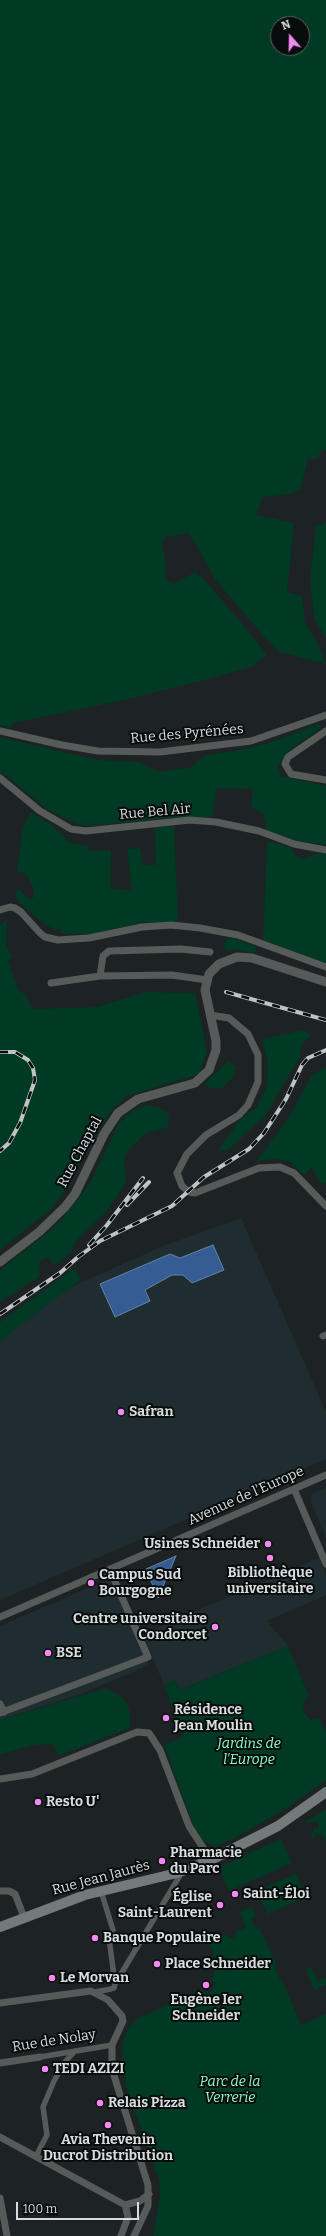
<!DOCTYPE html>
<meta charset="utf-8">
<style>
body{margin:0}
#map{position:relative;width:326px;height:2236px;overflow:hidden;background:#1d2324;font-family:Bitter,serif}
canvas{display:block}
.north{position:absolute;left:270px;top:16px;width:40px;height:40px;box-sizing:border-box;background:#090c0c;border:1px solid #5c5f60;border-radius:50%;rotate:340deg;font-size:11px;font-weight:700;line-height:16px;text-align:center;color:#d8dcdd}
.north::after{content:'';display:block;margin:auto;width:14px;height:18px;background:#f489f0;clip-path:polygon(50% 0,100% 100%,50% 72%,0 100%)}
.scale{position:absolute;left:16px;top:2202px;width:123px;height:18px;box-sizing:border-box;border:2px solid #d8dcdd;border-top:0;padding-left:5px;font-size:12px;line-height:14px;white-space:nowrap;color:#d8dcdd;-webkit-text-stroke:3px #090c0c;paint-order:stroke}
</style>
<div id="map">
<canvas width="326" height="2236"></canvas>
<div class="north">N</div>
<div class="scale">100 m</div>
</div>
<script>
const ctx = document.querySelector('canvas').getContext('2d');
ctx.lineJoin = 'round';
function fillPath(path, color) { ctx.fillStyle = color; ctx.fill(path, 'evenodd'); }
const toPath = rows => new Path2D(rows.map(r => 'M' + r).join(''));
function strokePath(path, color, width, dash) { ctx.strokeStyle = color; ctx.lineWidth = width; ctx.lineCap = dash ? 'butt' : 'round'; ctx.setLineDash(dash || []); ctx.stroke(path); }
function label(font, color, halo, rows, align = 'center') {
  ctx.font = font + ' Bitter,serif'; ctx.lineWidth = 4; ctx.setLineDash([]); ctx.textBaseline = 'middle'; ctx.strokeStyle = halo; ctx.fillStyle = color; for (const [text, x, y, turn = 0] of rows) {
    ctx.save(); ctx.translate(x, y); ctx.rotate((+turn || 0) * Math.PI / 180); ctx.textAlign = isNaN(turn) ? turn : align; if (halo) ctx.strokeText(text, 0, 0); ctx.fillText(text, 0, 0); ctx.restore();
  }
}
fillPath(toPath([
 [241,1218,326,1412,326,1459,0,1600,0,1341,67,1289,163,1246],
 [326,1488,326,1537,311,1502,312,1494],
 [319,1558,326,1574,326,1595,267,1621,288,1646,179,1690,175,1681,164,1685,143,1634],
 [111,1578,149,1665,81,1694,0,1720,0,1626]
]), '#1f2d30');
fillPath(toPath([
 [0,0,326,0,326,450,323,450,316,459,308,459,300,490,290,494,263,497,256,515,294,523,287,592,302,596,305,623,318,644,326,664,280,652,267,640,214,578,200,551,188,533,166,537,162,543,166,563,165,578,170,583,174,584,195,572,203,578,239,620,267,655,251,667,208,679,124,700,13,723,11,728,0,725],
 [278,24,302,24,302,48,278,48],
 [326,520,326,639,314,618,310,579,316,525,324,525],
 [319,724,322,727,287,752,278,766,281,776,326,786,326,845,298,841,267,831,263,813,251,807,253,789,217,788,212,817,169,818,87,826,75,823,47,809,7,776,0,773,0,737,97,760,138,762,159,772,191,767,204,756,249,748,286,737],
 [31,812,50,824,71,843,88,846,89,851,111,850,111,888,132,891,127,849,140,848,143,865,156,865,155,827,174,826,178,922,140,923,89,935,60,933,61,929,55,930,39,920,17,900,15,892,20,890,30,900,33,898,34,889,26,874,17,871,23,827],
 [267,841,290,847,296,856,304,859,314,854,326,854,326,963,263,940],
 [7,920,6,945,13,958,8,960,18,990,26,995,32,1009,97,1007,146,992,195,993,207,1052,199,1074,127,1096,112,1110,94,1137,67,1188,51,1209,0,1250,0,925],
 [229,937,254,946,257,950,254,953,237,949,229,951,224,948,225,941],
 [303,1030,312,1034,301,1045,300,1057,265,1116,227,1151,218,1150,241,1119,257,1107,267,1086,268,1062,262,1039],
 [229,1061,236,1067,232,1078,222,1088,209,1088,205,1083],
 [326,1067,326,1183,320,1183,312,1167,304,1175,291,1162,274,1159,257,1161,289,1117,312,1075],
 [148,1105,160,1108,169,1114,168,1127,147,1133,135,1143,124,1157,126,1182,108,1210,75,1242,71,1253,54,1265,48,1257,40,1261,39,1277,0,1302,0,1270,57,1225,89,1185,119,1123,133,1110],
 [75,1268,80,1280,0,1341,0,1322],
 [288,1646,309,1696,303,1702,304,1713,311,1720,319,1718,326,1733,326,1780,287,1808,240,1835,214,1847,204,1841,195,1829,164,1745,184,1736,164,1685,175,1680,180,1690],
 [107,1688,125,1700,130,1712,130,1728,58,1756,53,1744,31,1745,0,1755,0,1720],
 [326,1809,326,1842,320,1828,323,1836,316,1834,313,1840,311,1835,314,1829,319,1827,319,1822,315,1821,306,1824,306,1822],
 [281,1839,292,1863,229,1891,221,1872,224,1865],
 [296,1874,306,1897,267,1914,257,1891],
 [252,1907,256,1916,251,1919,256,1929,260,1928,277,1967,275,1968,280,1980,282,1979,301,2025,326,2014,326,2236,153,2236,160,2196,159,2180,126,2086,122,2064,123,2041,129,2027,139,2018,201,1989,208,1994,216,1983,211,1980,214,1975,216,1960,209,1942,227,1935,230,1938,235,1937,236,1931,246,1928,240,1911],
 [311,1967,318,1981,326,1978,326,1985,314,1990,306,1970]
]), '#003924');
const water = toPath([
 [213,1245,224,1270,192,1283,183,1275,172,1275,145,1290,150,1301,115,1317,100,1284,170,1254,180,1258,213,1245],
 [176,1556,158,1598,146,1569,176,1556]
]);
fillPath(water, '#355c93');
strokePath(water, '#6682a9', 1);
strokePath(toPath([
 [115,1984,179,1877],
 [95,1992,111,1989,114,1988,115,1984,109,1938,113,1930,101,1891],
 [40,2057,112,2045],
 [36,2156,47,2135,43,2107,54,2081,64,2063,75,2051]
]), '#565a59', 5.5);
strokePath(toPath([
 [0,731,62,745,98,751,160,752,251,741,326,715],
 [326,731,288,757,285,764,291,774,326,780],
 [0,778,40,811,71,829,86,831,190,820,216,822,259,831,294,844,326,850],
 [0,910,10,907,15,908,21,912,40,933,45,937,58,940,89,938,142,927,171,925,200,928,238,935,326,967],
 [100,976,103,956,109,951,181,949,210,952],
 [51,983,100,976,172,975,207,980],
 [210,1015,229,1018,248,1034,258,1055,258,1082,248,1105,239,1115,206,1135,187,1154,177,1173,182,1186,189,1192,195,1193,259,1168,280,1167,294,1173,326,1206],
 [323,1336,326,1335],
 [294,1489,326,1564],
 [0,1617,326,1475],
 [0,1704,4,1712],
 [0,1713,148,1657,110,1570],
 [0,1779,32,1774,137,1732,149,1733,160,1750,189,1826,211,1860],
 [0,1891,9,1891,15,1894,24,1917],
 [0,2003,91,1991,108,2000,122,2016,123,2021,112,2045,112,2069,148,2185,148,2206,134,2236],
 [0,2063,40,2057],
 [0,2137,125,2205],
 [0,2198,7,2236],
 [125,2205,140,2201,149,2194],
 [121,2236,128,2217,125,2205]
]), '#565a59', 7);
strokePath(toPath([
 [0,1262,39,1232,65,1207,75,1194,104,1134,118,1113,138,1099,195,1083,209,1070,216,1050,216,1041,205,990,209,974,219,964,237,957,252,958,326,982]
]), '#565a59', 9);
strokePath(toPath([
 [0,1927,85,1895,177,1873,211,1860,278,1826,326,1792]
]), '#747979', 10);
const rail = toPath([
 [226,992,326,1020],
 [0,1052,15,1052,28,1060,33,1068,35,1080,20,1123,9,1143,0,1151],
 [127,1205,149,1182],
 [89,1245,107,1225,143,1178],
 [0,1314,60,1273,78,1257,100,1241,172,1206,204,1177,249,1149,264,1133,286,1099,302,1065,308,1058,326,1050]
]);
strokePath(rail, '#bec3c4', 4);
strokePath(rail, '#090c0c', 2.5, [8]);
for (const [x, y, r, color] of [
 [121,1412,4,"#f489f0"],
 [268,1544,4,"#f489f0"],
 [270,1558,4,"#f489f0"],
 [91,1583,4,"#f489f0"],
 [215,1627,4,"#f489f0"],
 [48,1653,4,"#f489f0"],
 [166,1718,4,"#f489f0"],
 [38,1802,4,"#f489f0"],
 [162,1861,4,"#f489f0"],
 [235,1894,4,"#f489f0"],
 [220,1905,4,"#f489f0"],
 [95,1938,4,"#f489f0"],
 [157,1964,4,"#f489f0"],
 [52,1978,4,"#f489f0"],
 [206,1985,4,"#f489f0"],
 [45,2069,4,"#f489f0"],
 [100,2103,4,"#f489f0"],
 [108,2125,4,"#f489f0"]
]) { const dot = new Path2D(); dot.arc(x, y, r, 0, 2 * Math.PI); ctx.fillStyle = color; ctx.fill(dot); strokePath(dot, '#090c0c', 1.5); }
label('14px', '#d8dcdd', '#090c0c', [
 ["Rue des Pyrénées",187,734,-5],
 ["Rue Bel Air",155,812,-5],
 ["Rue Chaptal",80,1152,-62],
 ["Avenue de l'Europe",246,1496,-24],
 ["Rue Jean Jaurès",101,1878,-15],
 ["Rue de Nolay",54,2041,-9]
]);
label('bold 14px', '#d8dcdd', '#090c0c', [
 ["Safran",129,1412],
 ["Usines Schneider",260,1544,"right"],
 ["Bibliothèque",270,1573,"center"],
 ["universitaire",270,1589,"center"],
 ["Campus Sud",99,1575],
 ["Bourgogne",99,1591],
 ["Centre universitaire",207,1619,"right"],
 ["Condorcet",207,1635,"right"],
 ["BSE",56,1653],
 ["Résidence",174,1710],
 ["Jean Moulin",174,1726],
 ["Resto U'",46,1802],
 ["Pharmacie",170,1853],
 ["du Parc",170,1869],
 ["Saint-Éloi",243,1894],
 ["Église",212,1897,"right"],
 ["Saint-Laurent",212,1913,"right"],
 ["Banque Populaire",103,1938],
 ["Place Schneider",165,1964],
 ["Le Morvan",60,1978],
 ["Eugène Ier",206,2000,"center"],
 ["Schneider",206,2016,"center"],
 ["TEDI AZIZI",53,2069],
 ["Relais Pizza",108,2103],
 ["Avia Thevenin",108,2140,"center"],
 ["Ducrot Distribution",108,2156,"center"]
], 'left');
label('italic 14px', '#8bfdc8', '#090c0c', [
 ["Jardins de",249,1744],
 ["l'Europe",249,1760],
 ["Parc de la",230,2082],
 ["Verrerie",230,2098]
]);
</script>
